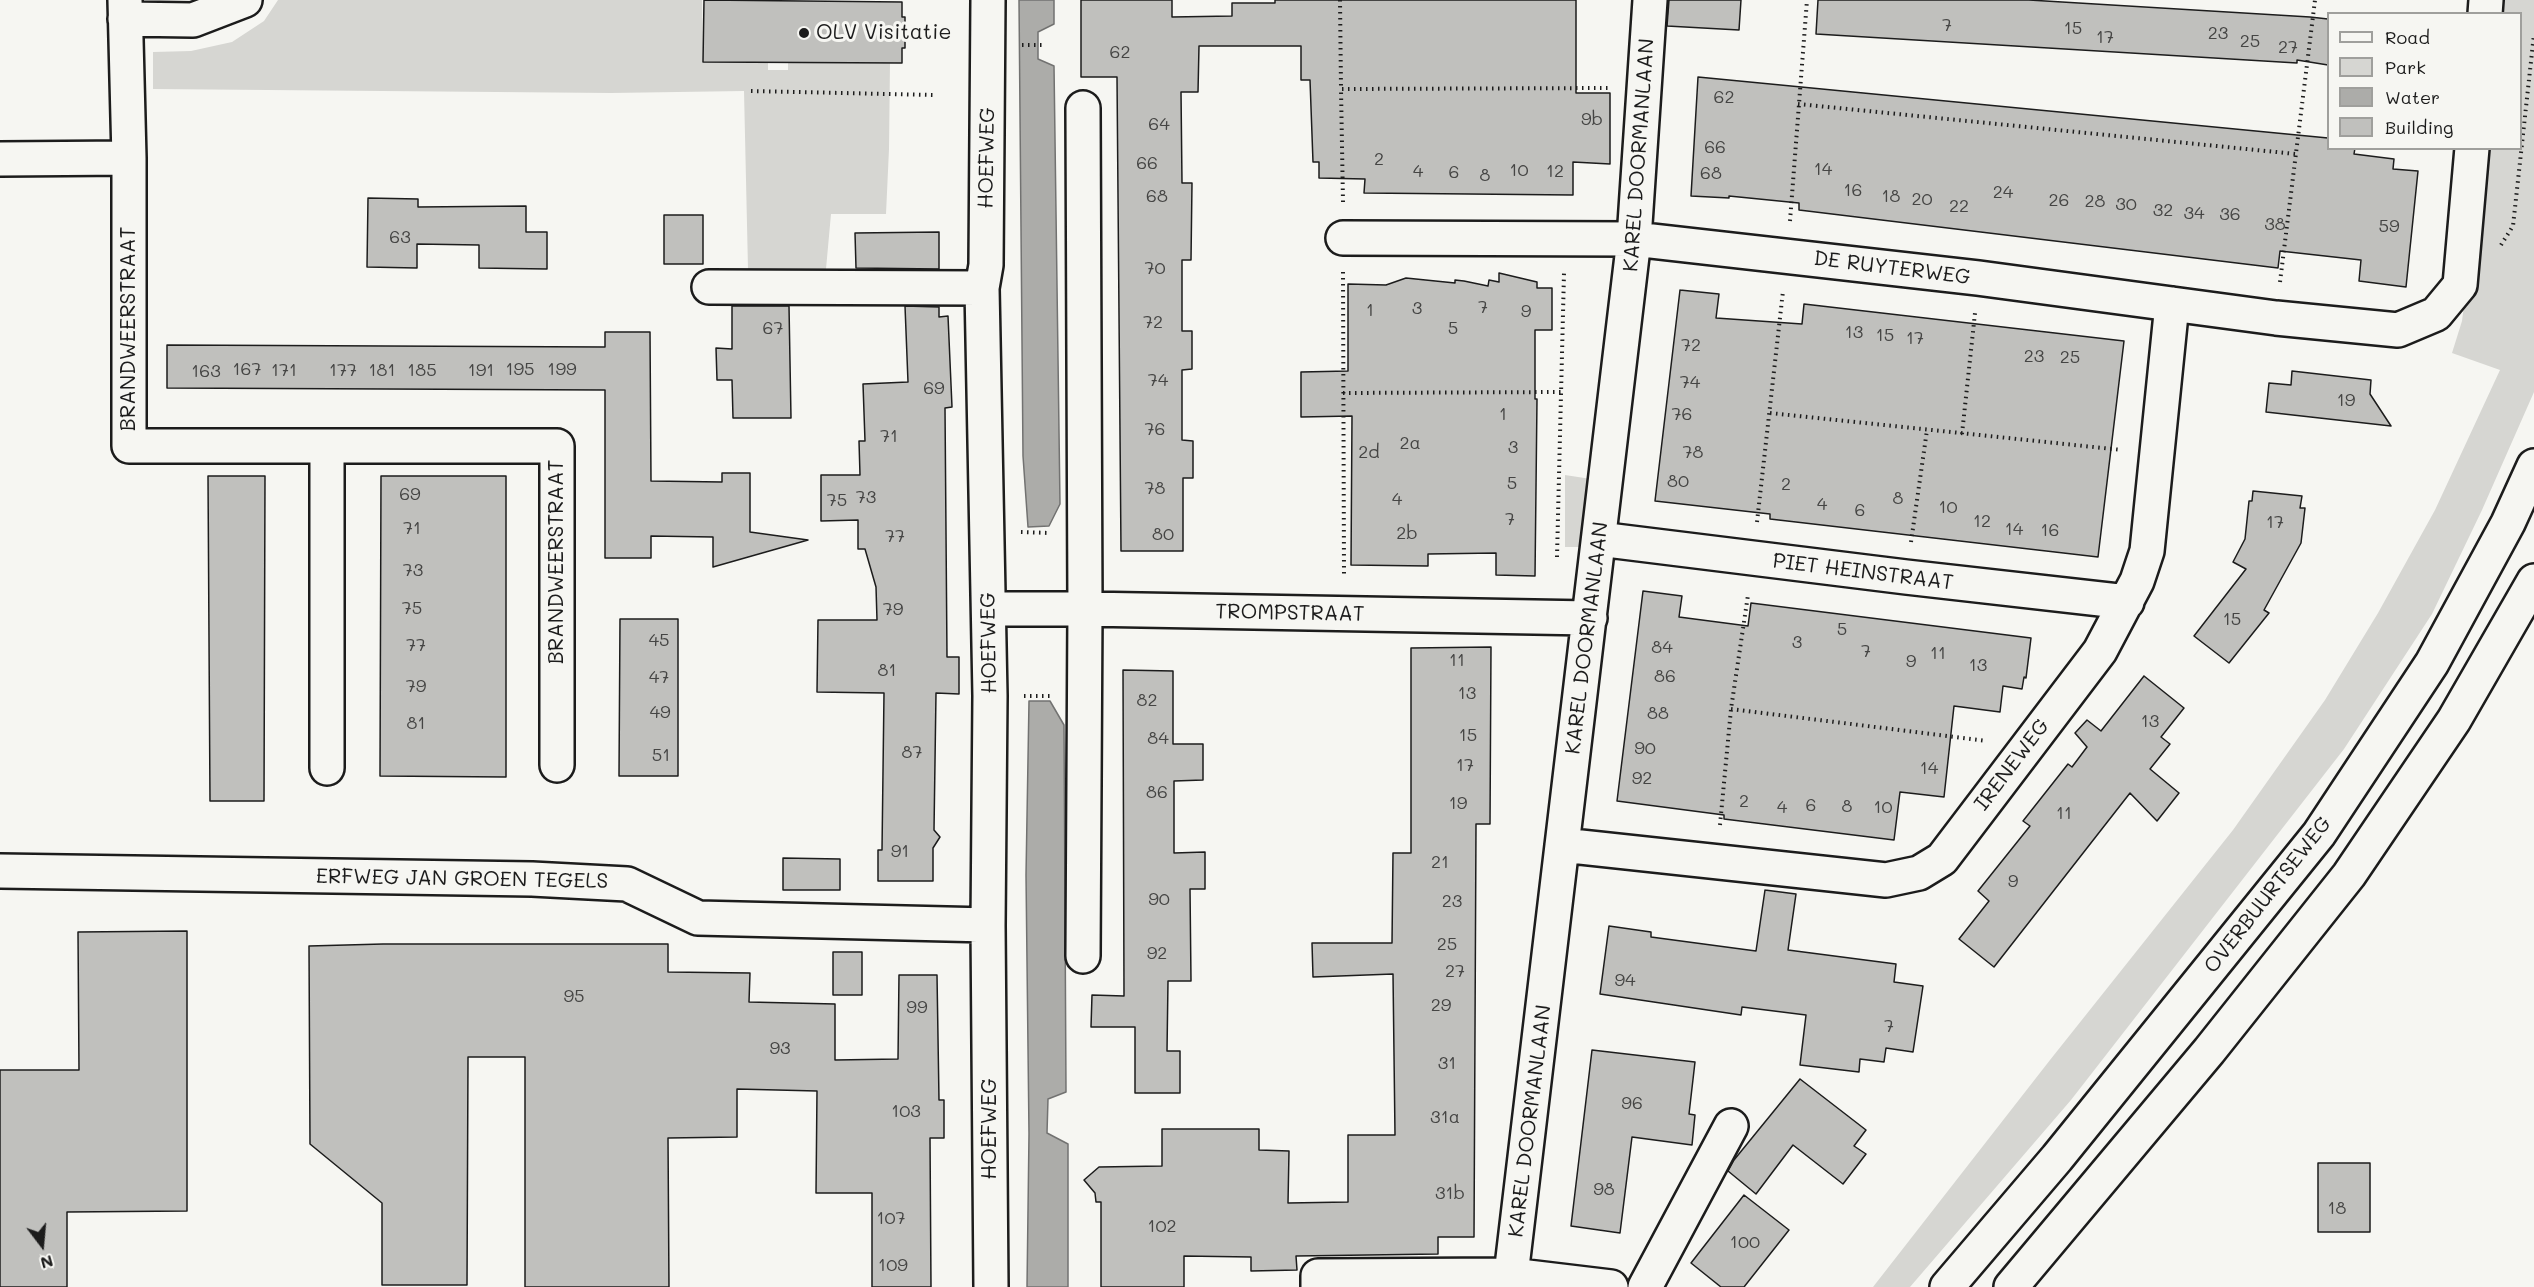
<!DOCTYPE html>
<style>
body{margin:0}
#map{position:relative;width:2534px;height:1287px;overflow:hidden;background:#f6f6f2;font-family:Mali,sans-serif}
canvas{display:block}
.legend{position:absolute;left:2327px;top:12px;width:195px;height:138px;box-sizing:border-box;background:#f6f6f2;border:2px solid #9f9f9c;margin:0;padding:8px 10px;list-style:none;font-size:18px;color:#1c1c1c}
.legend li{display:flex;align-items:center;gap:12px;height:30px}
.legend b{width:30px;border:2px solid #9f9f9c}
.north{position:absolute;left:12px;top:1215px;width:60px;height:60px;-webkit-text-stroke:4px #f6f6f2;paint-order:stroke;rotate:164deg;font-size:16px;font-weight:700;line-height:24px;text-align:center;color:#1c1c1c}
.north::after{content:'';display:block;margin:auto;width:21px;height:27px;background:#1c1c1c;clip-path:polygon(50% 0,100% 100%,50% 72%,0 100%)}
</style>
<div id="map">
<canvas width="2534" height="1287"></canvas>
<ul class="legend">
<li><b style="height:8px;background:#f6f6f2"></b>Road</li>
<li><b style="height:16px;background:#d6d6d2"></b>Park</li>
<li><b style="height:16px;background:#acaca9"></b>Water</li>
<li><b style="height:16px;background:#c0c0bd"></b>Building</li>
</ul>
<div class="north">N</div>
</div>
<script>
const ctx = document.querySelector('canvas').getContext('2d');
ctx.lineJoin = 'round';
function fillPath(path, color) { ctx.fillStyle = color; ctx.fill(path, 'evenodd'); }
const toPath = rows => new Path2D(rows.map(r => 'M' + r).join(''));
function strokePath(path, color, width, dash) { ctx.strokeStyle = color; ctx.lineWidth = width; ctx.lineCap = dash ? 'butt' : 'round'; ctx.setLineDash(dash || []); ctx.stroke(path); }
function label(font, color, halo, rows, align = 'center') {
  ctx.font = font + ' Mali,sans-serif'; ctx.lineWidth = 6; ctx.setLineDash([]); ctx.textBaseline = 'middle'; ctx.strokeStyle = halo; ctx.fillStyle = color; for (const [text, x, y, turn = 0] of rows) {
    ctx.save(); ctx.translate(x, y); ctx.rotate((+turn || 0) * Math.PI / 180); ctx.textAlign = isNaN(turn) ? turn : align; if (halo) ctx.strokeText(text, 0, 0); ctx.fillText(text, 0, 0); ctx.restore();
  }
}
fillPath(toPath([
 [278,0,702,0,703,61,768,62,768,70,788,70,788,63,890,63,889,149,886,214,831,214,826,269,748,269,744,91,611,93,153,89,153,52,191,51,232,42,264,21],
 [2497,0,2534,0,2534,392,2482,510,2432,614,2344,749,2071,1100,1910,1287,1873,1287,2050,1060,2233,830,2325,700,2378,613,2435,510,2500,370,2452,353,2462,321,2484,149,2520,148,2520,14,2496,13],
 [1565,475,1591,479,1582,547,1565,547]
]), '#d6d6d2');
const water = toPath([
 [1019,0,1054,0,1054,24,1038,32,1038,59,1054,66,1060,504,1049,526,1028,527,1023,456,1019,0],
 [1029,701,1050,701,1064,725,1066,1092,1048,1099,1047,1133,1068,1144,1068,1287,1027,1287,1029,1134,1026,875,1029,701]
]);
fillPath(water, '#acaca9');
strokePath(water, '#727271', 1.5);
const building = toPath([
 [704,0,902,2,902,17,905,17,905,48,902,48,902,63,703,62,704,0],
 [1081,0,1172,0,1172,17,1232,16,1232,3,1275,3,1275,0,1576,0,1576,93,1610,93,1610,164,1573,162,1573,195,1364,193,1365,179,1319,178,1319,162,1313,162,1310,80,1301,80,1301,46,1199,46,1198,92,1181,92,1182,183,1192,183,1191,260,1182,260,1182,331,1192,331,1192,369,1182,370,1182,440,1193,441,1193,478,1183,478,1183,551,1121,551,1117,77,1081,77,1081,0],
 [1669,0,1741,0,1739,30,1667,26,1669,0],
 [1818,0,2029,0,2310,17,2328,19,2328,65,2297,60,2297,63,1816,34,1818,0],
 [1698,77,2328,138,2328,148,2355,148,2354,154,2394,159,2393,169,2418,171,2406,287,2359,281,2361,260,2280,251,2278,268,1799,210,1799,203,1729,196,1729,198,1691,196,1698,77],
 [368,198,418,199,418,207,526,206,526,232,547,232,547,269,479,268,479,245,417,244,417,268,367,267,368,198],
 [664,215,703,215,703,264,664,264,664,215],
 [939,232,939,269,856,268,855,233,939,232],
 [1499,273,1537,282,1537,288,1552,288,1552,330,1535,330,1535,399,1537,399,1535,576,1496,575,1496,553,1428,554,1428,566,1351,565,1352,416,1301,417,1301,372,1348,371,1348,284,1386,285,1406,278,1455,283,1455,280,1464,281,1488,286,1489,280,1499,282,1499,273],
 [1680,290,1719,294,1716,318,1802,324,1804,304,2124,341,2098,557,1770,519,1770,514,1655,501,1680,290],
 [732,306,789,306,791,418,733,418,732,380,717,380,716,348,732,349,732,306],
 [905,306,939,307,939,317,948,316,952,407,945,408,947,657,959,657,959,694,936,693,934,830,940,837,933,848,933,881,878,881,878,850,882,850,884,693,817,692,818,620,877,620,876,587,865,549,858,549,858,520,821,521,821,475,860,475,859,441,865,441,863,384,908,382,905,306],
 [605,332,650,332,651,481,722,482,722,473,750,473,750,532,808,540,713,567,713,537,651,536,651,558,605,558,605,390,167,388,167,345,605,347,605,332],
 [2292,371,2371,380,2370,394,2391,426,2266,412,2269,383,2291,385,2292,371],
 [208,476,265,476,264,801,210,801,208,476],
 [381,476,506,476,506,777,380,776,381,476],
 [2253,491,2302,496,2300,508,2305,508,2301,543,2264,610,2269,613,2229,663,2194,636,2246,569,2233,562,2245,539,2249,501,2252,501,2253,491],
 [1643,591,1682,596,1679,617,1748,626,1751,603,2031,638,2026,678,2024,677,2022,689,2003,686,2000,712,1954,706,1944,797,1900,792,1894,840,1724,819,1724,815,1617,801,1643,591],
 [620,619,678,619,678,776,619,776,620,619],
 [1491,647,1490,824,1476,824,1474,1237,1438,1237,1438,1254,1296,1256,1297,1270,1251,1271,1251,1257,1184,1256,1184,1287,1101,1287,1101,1202,1096,1202,1095,1193,1084,1180,1099,1167,1162,1166,1162,1129,1259,1129,1259,1150,1289,1151,1288,1203,1348,1202,1348,1135,1395,1135,1393,974,1313,977,1312,943,1392,943,1393,853,1411,853,1411,648,1491,647],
 [1123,670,1173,671,1173,744,1203,744,1203,780,1174,781,1174,853,1205,852,1205,889,1190,889,1191,981,1168,981,1167,1051,1180,1051,1180,1093,1135,1093,1135,1027,1091,1027,1092,995,1124,996,1123,670],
 [2144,676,2184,708,2161,737,2170,744,2150,769,2179,793,2157,821,2130,793,1994,967,1959,939,1989,901,1978,891,2030,826,2023,821,2068,764,2072,767,2087,747,2075,733,2087,720,2101,731,2144,676],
 [783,858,840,859,840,890,783,890,783,858],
 [1765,890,1796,894,1788,950,1896,964,1894,982,1923,986,1913,1052,1886,1048,1884,1062,1860,1059,1859,1072,1800,1065,1806,1015,1742,1007,1741,1015,1600,994,1609,926,1651,932,1651,937,1756,951,1765,890],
 [187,931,187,1211,67,1212,67,1287,0,1287,0,1070,79,1070,78,932,187,931],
 [383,944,668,944,668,972,750,973,749,1002,835,1004,835,1060,898,1059,899,975,937,975,939,1100,944,1100,944,1138,930,1138,931,1287,872,1287,872,1193,816,1193,817,1091,737,1089,737,1137,668,1138,669,1287,525,1287,525,1057,468,1057,467,1285,382,1285,382,1203,310,1144,309,946,383,944],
 [833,952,862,952,862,995,833,995,833,952],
 [1592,1050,1695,1062,1689,1114,1695,1115,1692,1145,1632,1137,1620,1233,1571,1226,1592,1050],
 [1800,1079,1866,1130,1854,1146,1866,1154,1843,1184,1793,1145,1756,1194,1728,1171,1734,1160,1800,1079],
 [2318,1163,2370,1163,2370,1232,2318,1232,2318,1163],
 [1744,1195,1789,1230,1744,1287,1721,1287,1691,1263,1744,1195]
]);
fillPath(building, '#c0c0bd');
strokePath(building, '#1c1c1c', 1.5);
const minor = toPath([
 [125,0,129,158,129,446,557,446,557,765],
 [988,0,986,265,982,288,990,696,988,925,991,1287],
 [2485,14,2486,0],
 [125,19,193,20,245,0],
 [0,159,129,158],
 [1343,238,1634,239,1978,278,2276,318,2398,330,2436,314,2460,285,2472,148],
 [709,287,982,288],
 [327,446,327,768],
 [1599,539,1906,577,2127,602],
 [989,609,1085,609,1590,618],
 [1562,845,1886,880,1919,873,1942,859,2100,651,2137,581,2147,551,2172,304],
 [0,871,532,879,627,884,698,918,988,925],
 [1083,956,1085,609,1083,108],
 [1511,1275,1634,239,1650,0],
 [1318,1287,1318,1276,1511,1275,1611,1287],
 [1645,1287,1731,1126],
 [2011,1287,2209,1051,2349,875,2454,720,2534,581]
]);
const major = toPath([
 [1947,1287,2057,1158,2319,834,2432,663,2508,523,2534,466]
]);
strokePath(minor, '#1c1c1c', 38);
strokePath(major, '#1c1c1c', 38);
strokePath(toPath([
 [1340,0,1341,89],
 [1022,45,1045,45],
 [751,91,933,95],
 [1798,104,2296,154],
 [1343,202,1341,89,1608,88],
 [1790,221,1807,0],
 [2501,245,2513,226,2534,34],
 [1343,272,1344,577],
 [2280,282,2315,0],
 [1343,393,1561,392],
 [1770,413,2122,450],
 [1962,434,1975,313],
 [1757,522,1783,291],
 [1021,532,1050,533],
 [1911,542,1927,430],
 [1557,557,1564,273],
 [1024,696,1050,696],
 [1731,709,1987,741],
 [1720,825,1731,709,1748,595]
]), '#1c1c1c', 4, [1.5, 4.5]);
strokePath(minor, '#f6f6f2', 33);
strokePath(major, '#f6f6f2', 33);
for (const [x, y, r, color] of [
 [804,33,6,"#1c1c1c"]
]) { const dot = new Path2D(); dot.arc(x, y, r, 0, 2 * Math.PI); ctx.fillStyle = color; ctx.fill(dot); strokePath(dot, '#f6f6f2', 2); }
label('18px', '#454544', null, [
 ["7",1947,25],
 ["15",2073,28],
 ["23",2218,33],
 ["17",2105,37],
 ["25",2250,41],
 ["27",2288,47],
 ["62",1120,52],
 ["62",1724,97],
 ["9b",1592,119],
 ["64",1159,124],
 ["66",1715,147],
 ["2",1379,159],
 ["66",1147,163],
 ["14",1823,169],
 ["10",1519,170],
 ["4",1418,171],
 ["12",1555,171],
 ["6",1454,172],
 ["68",1711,173],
 ["8",1485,175],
 ["16",1853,190],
 ["24",2003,192],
 ["68",1157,196],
 ["18",1891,196],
 ["20",1922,199],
 ["26",2059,200],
 ["28",2095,201],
 ["30",2126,204],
 ["22",1959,206],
 ["32",2163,210],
 ["34",2194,213],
 ["36",2230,214],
 ["38",2275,224],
 ["59",2389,226],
 ["63",400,237],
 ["70",1155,268],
 ["7",1483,307],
 ["3",1417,308],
 ["1",1370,310],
 ["9",1526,311],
 ["72",1153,322],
 ["67",773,328],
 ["5",1453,328],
 ["13",1854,332],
 ["15",1885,335],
 ["17",1915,338],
 ["72",1691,345],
 ["23",2034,356],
 ["25",2070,357],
 ["167",247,369],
 ["195",520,369],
 ["199",562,369],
 ["171",284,370],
 ["177",343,370],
 ["181",382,370],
 ["185",422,370],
 ["191",481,370],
 ["163",206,371],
 ["74",1158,380],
 ["74",1690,382],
 ["69",934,388],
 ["19",2346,400],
 ["1",1503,414],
 ["76",1682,414],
 ["76",1155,429],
 ["71",889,436],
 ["2a",1410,443],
 ["3",1513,447],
 ["2d",1369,452],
 ["78",1693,452],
 ["80",1678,481],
 ["5",1512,483],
 ["2",1786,484],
 ["78",1155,488],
 ["69",410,494],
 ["73",866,497],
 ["8",1898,498],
 ["4",1397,499],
 ["75",837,500],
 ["4",1822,504],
 ["10",1948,507],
 ["6",1860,510],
 ["7",1510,519],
 ["12",1982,521],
 ["17",2275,522],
 ["71",412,528],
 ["14",2014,529],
 ["16",2050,530],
 ["2b",1407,533],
 ["80",1163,534],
 ["77",895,536],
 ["73",413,570],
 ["75",412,608],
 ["79",893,609],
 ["15",2232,619],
 ["5",1842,629],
 ["45",659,640],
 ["3",1797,642],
 ["77",416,645],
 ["84",1662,647],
 ["7",1866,651],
 ["11",1938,653],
 ["11",1457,660],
 ["9",1911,661],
 ["13",1978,665],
 ["81",887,670],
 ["86",1665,676],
 ["47",659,677],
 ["79",416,686],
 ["13",1467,693],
 ["82",1147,700],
 ["49",660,712],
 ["88",1658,713],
 ["13",2150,721],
 ["81",416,723],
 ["15",1468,735],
 ["84",1158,738],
 ["90",1645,748],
 ["87",912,752],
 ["51",661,755],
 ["17",1465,765],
 ["14",1929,768],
 ["92",1642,778],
 ["86",1157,792],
 ["2",1744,801],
 ["19",1458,803],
 ["6",1811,805],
 ["8",1847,806],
 ["4",1782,807],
 ["10",1883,807],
 ["11",2064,813],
 ["91",900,851],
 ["21",1440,862],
 ["9",2013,881],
 ["90",1159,899],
 ["23",1452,901],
 ["25",1447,944],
 ["92",1157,953],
 ["27",1455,971],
 ["94",1625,980],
 ["95",574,996],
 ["29",1441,1005],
 ["99",917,1007],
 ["7",1889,1026],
 ["93",780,1048],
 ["31",1447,1063],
 ["96",1632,1103],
 ["103",906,1111],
 ["31a",1445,1117],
 ["98",1604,1189],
 ["31b",1450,1193],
 ["18",2337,1208],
 ["107",891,1218],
 ["102",1162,1226],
 ["100",1745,1242],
 ["109",893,1265]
]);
label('21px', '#1c1c1c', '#f6f6f2', [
 ["OLV Visitatie",816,33]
], 'left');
label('21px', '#1c1c1c', '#f6f6f2', [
 ["KAREL DOORMANLAAN",1639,155,-86],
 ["HOEFWEG",987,158,-89],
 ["DE RUYTERWEG",1892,268,7],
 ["BRANDWEERSTRAAT",129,329,-90],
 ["BRANDWEERSTRAAT",557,562,-90],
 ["PIET HEINSTRAAT",1863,572,7],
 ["TROMPSTRAAT",1290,613,1],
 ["KAREL DOORMANLAAN",1587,638,-83],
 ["HOEFWEG",989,643,-91],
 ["IRENEWEG",2012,765,-53],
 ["ERFWEG JAN GROEN TEGELS",462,879,1],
 ["OVERBUURTSEWEG",2268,895,-52],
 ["KAREL DOORMANLAAN",1530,1121,-83],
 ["HOEFWEG",990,1129,-90]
]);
</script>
